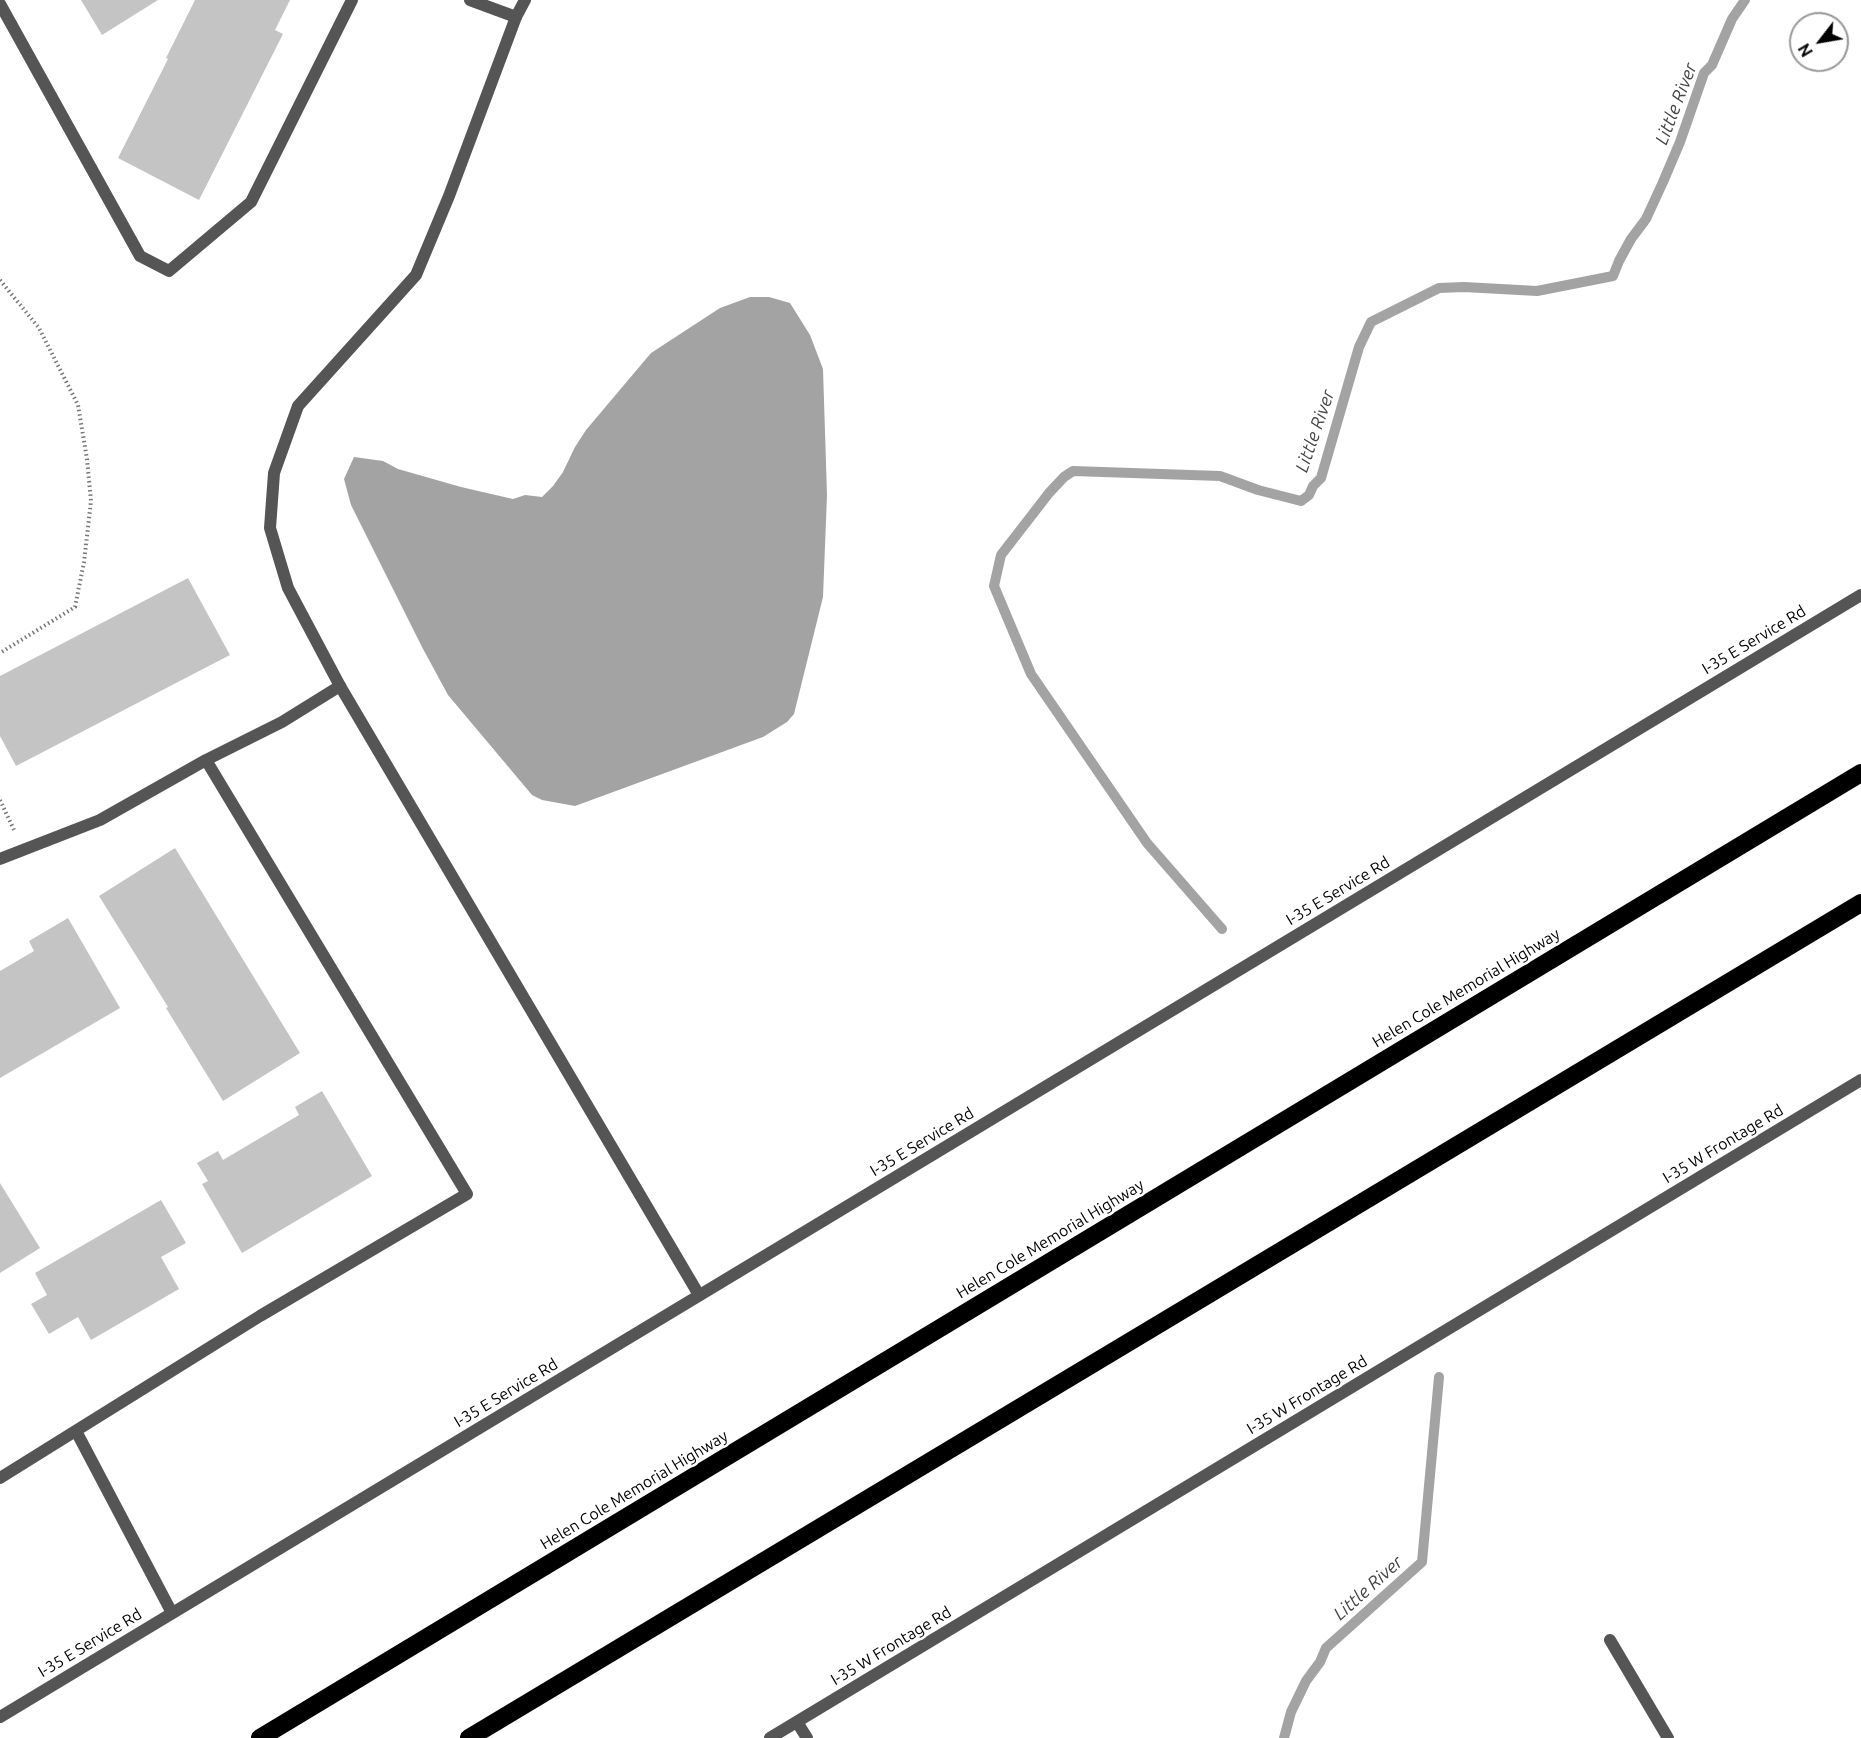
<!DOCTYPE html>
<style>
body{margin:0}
#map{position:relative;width:1861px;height:1738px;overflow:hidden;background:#fff;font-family:Ubuntu,sans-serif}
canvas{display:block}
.north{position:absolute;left:1789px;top:12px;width:60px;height:60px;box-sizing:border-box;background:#fff;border:2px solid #999;border-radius:50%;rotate:239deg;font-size:16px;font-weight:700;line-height:24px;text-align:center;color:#000}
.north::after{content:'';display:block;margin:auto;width:21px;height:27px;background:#000;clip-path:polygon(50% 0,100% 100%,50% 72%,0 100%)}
</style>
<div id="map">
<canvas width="1861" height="1738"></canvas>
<div class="north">N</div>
</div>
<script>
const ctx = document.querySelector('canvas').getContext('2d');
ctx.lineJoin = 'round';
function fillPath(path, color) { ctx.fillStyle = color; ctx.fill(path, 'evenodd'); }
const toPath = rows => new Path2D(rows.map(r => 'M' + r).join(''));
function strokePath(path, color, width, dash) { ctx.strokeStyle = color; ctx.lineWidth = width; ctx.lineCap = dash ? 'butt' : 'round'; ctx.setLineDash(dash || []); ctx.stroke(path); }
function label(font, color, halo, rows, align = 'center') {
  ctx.font = font + ' Ubuntu,sans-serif'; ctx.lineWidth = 5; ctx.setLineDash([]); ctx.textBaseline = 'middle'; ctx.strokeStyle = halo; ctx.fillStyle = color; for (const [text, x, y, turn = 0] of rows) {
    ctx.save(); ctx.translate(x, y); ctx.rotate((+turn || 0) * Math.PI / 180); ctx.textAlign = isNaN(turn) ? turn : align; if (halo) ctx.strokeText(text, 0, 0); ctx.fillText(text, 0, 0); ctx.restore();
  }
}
fillPath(toPath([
 [750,297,769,297,790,303,810,335,823,369,827,495,823,597,794,714,787,722,763,737,575,806,542,800,532,795,448,695,422,647,351,505,344,479,354,457,383,461,398,469,461,487,513,499,525,495,542,497,553,486,563,472,575,447,586,430,651,353,720,308]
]), '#a3a3a3');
strokePath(toPath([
 [1222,929,1147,843,1031,674,994,586,1001,555,1049,493,1064,477,1073,471,1220,476,1258,490,1301,501,1309,495,1313,486,1321,478,1359,347,1371,322,1439,288,1464,287,1537,291,1613,276,1619,261,1631,239,1646,219,1663,182,1680,142,1704,73,1712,65,1732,19,1745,0],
 [1284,1738,1291,1712,1306,1681,1320,1662,1326,1648,1422,1562,1439,1377]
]), '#a3a3a3', 10);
fillPath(toPath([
 [81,0,158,0,102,35],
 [195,0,290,0,275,30,283,34,199,200,118,158,168,59,166,58],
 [188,578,230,655,16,766,0,736,0,676],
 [175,848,300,1053,223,1101,166,1008,168,1007,99,896],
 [68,918,120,1008,0,1078,0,971,34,951,29,941],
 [322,1091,372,1176,242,1253,202,1184,208,1181,197,1163,218,1151,223,1160,299,1115,295,1107],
 [0,1183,40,1248,0,1273],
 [161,1200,186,1243,161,1257,179,1289,91,1340,78,1317,49,1334,31,1304,47,1295,35,1273]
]), '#c4c4c4');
strokePath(toPath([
 [0,280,39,328,78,405,87,459,91,501,84,562,75,607,0,653],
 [0,800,14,830]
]), '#777', 4, [1.5, 3]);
strokePath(toPath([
 [470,0,516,17],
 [0,4,140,256,169,271,251,202,352,0],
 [0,859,100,820,206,760,282,722,340,686],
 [76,1431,172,1613],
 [0,1478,260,1316,467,1194,206,760],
 [1610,1640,1668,1738],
 [797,1722,807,1738]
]), '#555', 12);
strokePath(toPath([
 [525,0,516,17,449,196,416,275,298,406,274,473,270,528,288,588,340,686,699,1295]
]), '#555', 12);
strokePath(toPath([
 [0,1717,1861,595],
 [770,1738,1861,1080]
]), '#555', 12);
strokePath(toPath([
 [260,1738,1861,773],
 [469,1738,1861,903]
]), '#000', 18);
label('16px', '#000', '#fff', [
 ["I-35 E Service Rd",1754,640,-31],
 ["I-35 E Service Rd",1338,891,-31],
 ["Helen Cole Memorial Highway",1466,988,-31],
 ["I-35 E Service Rd",922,1142,-31],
 ["I-35 W Frontage Rd",1723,1144,-31],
 ["Helen Cole Memorial Highway",1050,1239,-31],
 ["I-35 E Service Rd",506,1393,-31],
 ["I-35 W Frontage Rd",1307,1395,-31],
 ["Helen Cole Memorial Highway",634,1490,-31],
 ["I-35 E Service Rd",90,1643,-31],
 ["I-35 W Frontage Rd",891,1646,-31]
]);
label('italic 18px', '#444', '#fff', [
 ["Little River",1676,104,-69],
 ["Little River",1315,431,-71],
 ["Little River",1368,1588,-42]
]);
</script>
